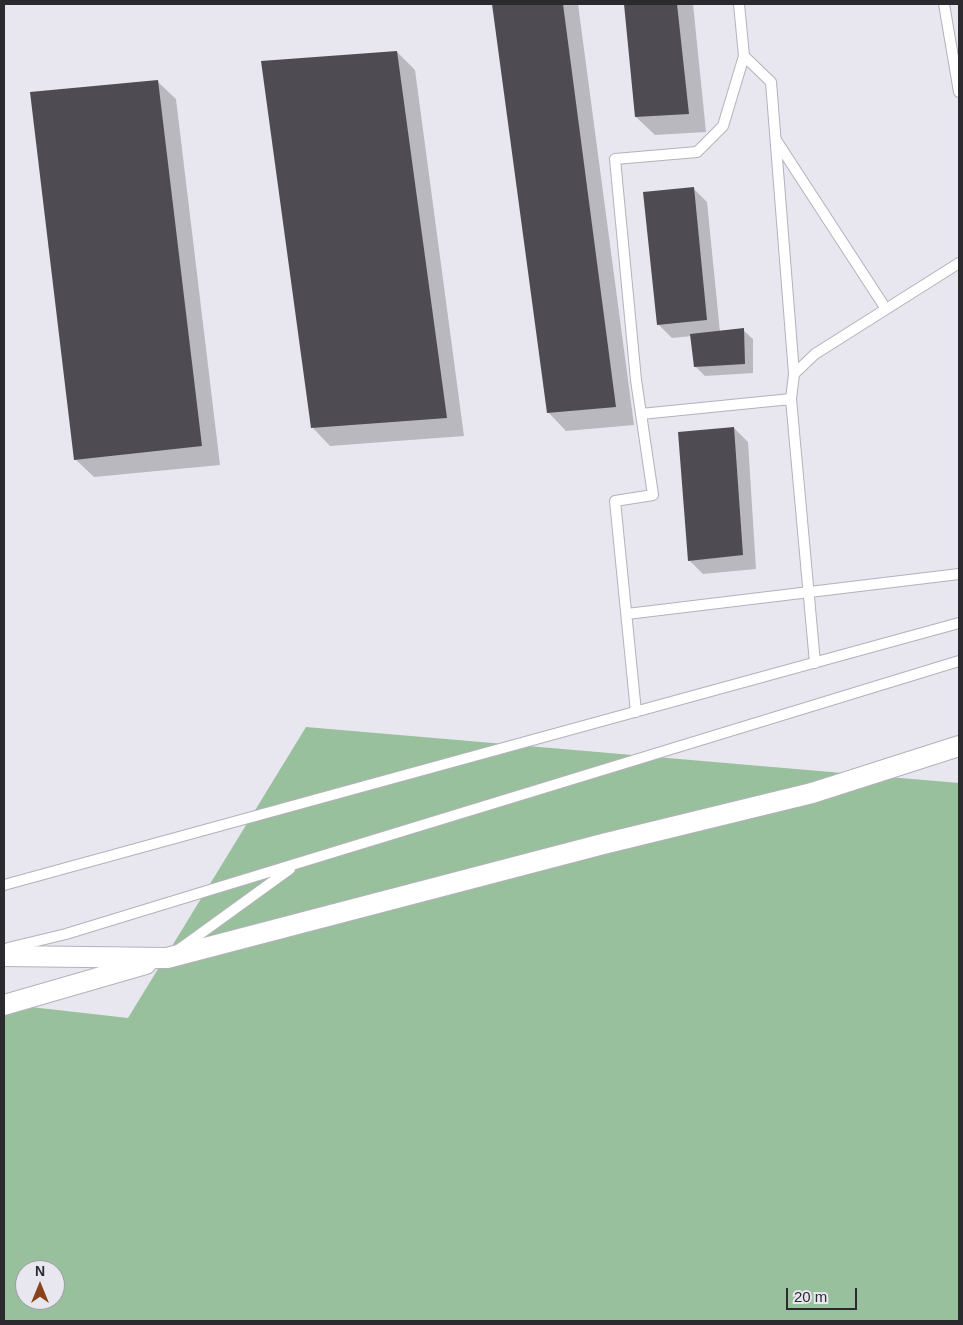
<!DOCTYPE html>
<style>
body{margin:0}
#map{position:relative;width:963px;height:1325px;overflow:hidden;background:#e8e6ef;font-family:Helvetica,sans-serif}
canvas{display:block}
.frame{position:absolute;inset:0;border:5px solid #2b2a2e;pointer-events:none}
.north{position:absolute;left:15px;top:1260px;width:50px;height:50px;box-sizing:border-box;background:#e8e6ef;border:1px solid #9c9ba2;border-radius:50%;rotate:0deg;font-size:14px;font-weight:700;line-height:20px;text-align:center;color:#2b2a2e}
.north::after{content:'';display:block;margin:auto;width:18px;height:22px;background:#88431a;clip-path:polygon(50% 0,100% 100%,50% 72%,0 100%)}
.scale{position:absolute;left:786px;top:1288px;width:71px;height:22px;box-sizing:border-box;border:2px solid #2b2a2e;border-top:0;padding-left:6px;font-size:15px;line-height:18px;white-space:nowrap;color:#2b2a2e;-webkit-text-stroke:4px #e8e6ef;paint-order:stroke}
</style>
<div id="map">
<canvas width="963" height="1325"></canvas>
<div class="frame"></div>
<div class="north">N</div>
<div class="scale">20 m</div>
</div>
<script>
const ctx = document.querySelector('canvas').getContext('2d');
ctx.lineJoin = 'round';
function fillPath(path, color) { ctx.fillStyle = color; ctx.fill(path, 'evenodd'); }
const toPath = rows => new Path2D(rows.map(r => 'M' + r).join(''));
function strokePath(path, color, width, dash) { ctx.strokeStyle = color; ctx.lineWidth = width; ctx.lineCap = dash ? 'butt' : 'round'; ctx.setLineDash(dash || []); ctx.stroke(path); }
fillPath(toPath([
 [306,727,959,783,959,1321,4,1321,4,1004,128,1018],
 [25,1270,55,1270,55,1300,25,1300]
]), '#98c09c');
fillPath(toPath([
 [494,4,578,4,634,425,566,431,548,412],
 [625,4,693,4,706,132,655,135,636,117],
 [397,52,415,70,464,436,330,446,312,427],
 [157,81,176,99,220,465,94,477,75,459],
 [693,188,707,202,720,332,743,330,753,339,753,373,705,376,696,367,692,336,672,338,658,324],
 [734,428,748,442,756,569,703,574,689,560]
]), '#0003');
fillPath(toPath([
 [492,4,563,4,616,407,547,413],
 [624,4,677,4,689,114,635,117],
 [397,51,447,418,311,428,261,61],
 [158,80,202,446,74,460,30,92],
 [694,187,707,320,657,325,643,192],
 [744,328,745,364,694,367,690,334],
 [734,427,743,555,688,561,678,432]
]), '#4f4b52');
const lane = toPath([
 [944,4,959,92],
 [744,56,771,82,794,374,791,399,815,663],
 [776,140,886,309],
 [794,374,815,354,959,263],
 [641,414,791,399],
 [627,614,959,574],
 [636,712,615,501,653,495,636,380,615,159,697,152,723,126,744,56,739,4],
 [4,885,959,623],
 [8,948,66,934,959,661],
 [178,950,290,869]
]);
const street = toPath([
 [4,956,167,958,603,844,812,793,959,746],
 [4,1005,146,964]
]);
strokePath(lane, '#b4b1bb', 12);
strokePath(street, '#b4b1bb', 22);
strokePath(lane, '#fff', 10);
strokePath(street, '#fff', 20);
</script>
